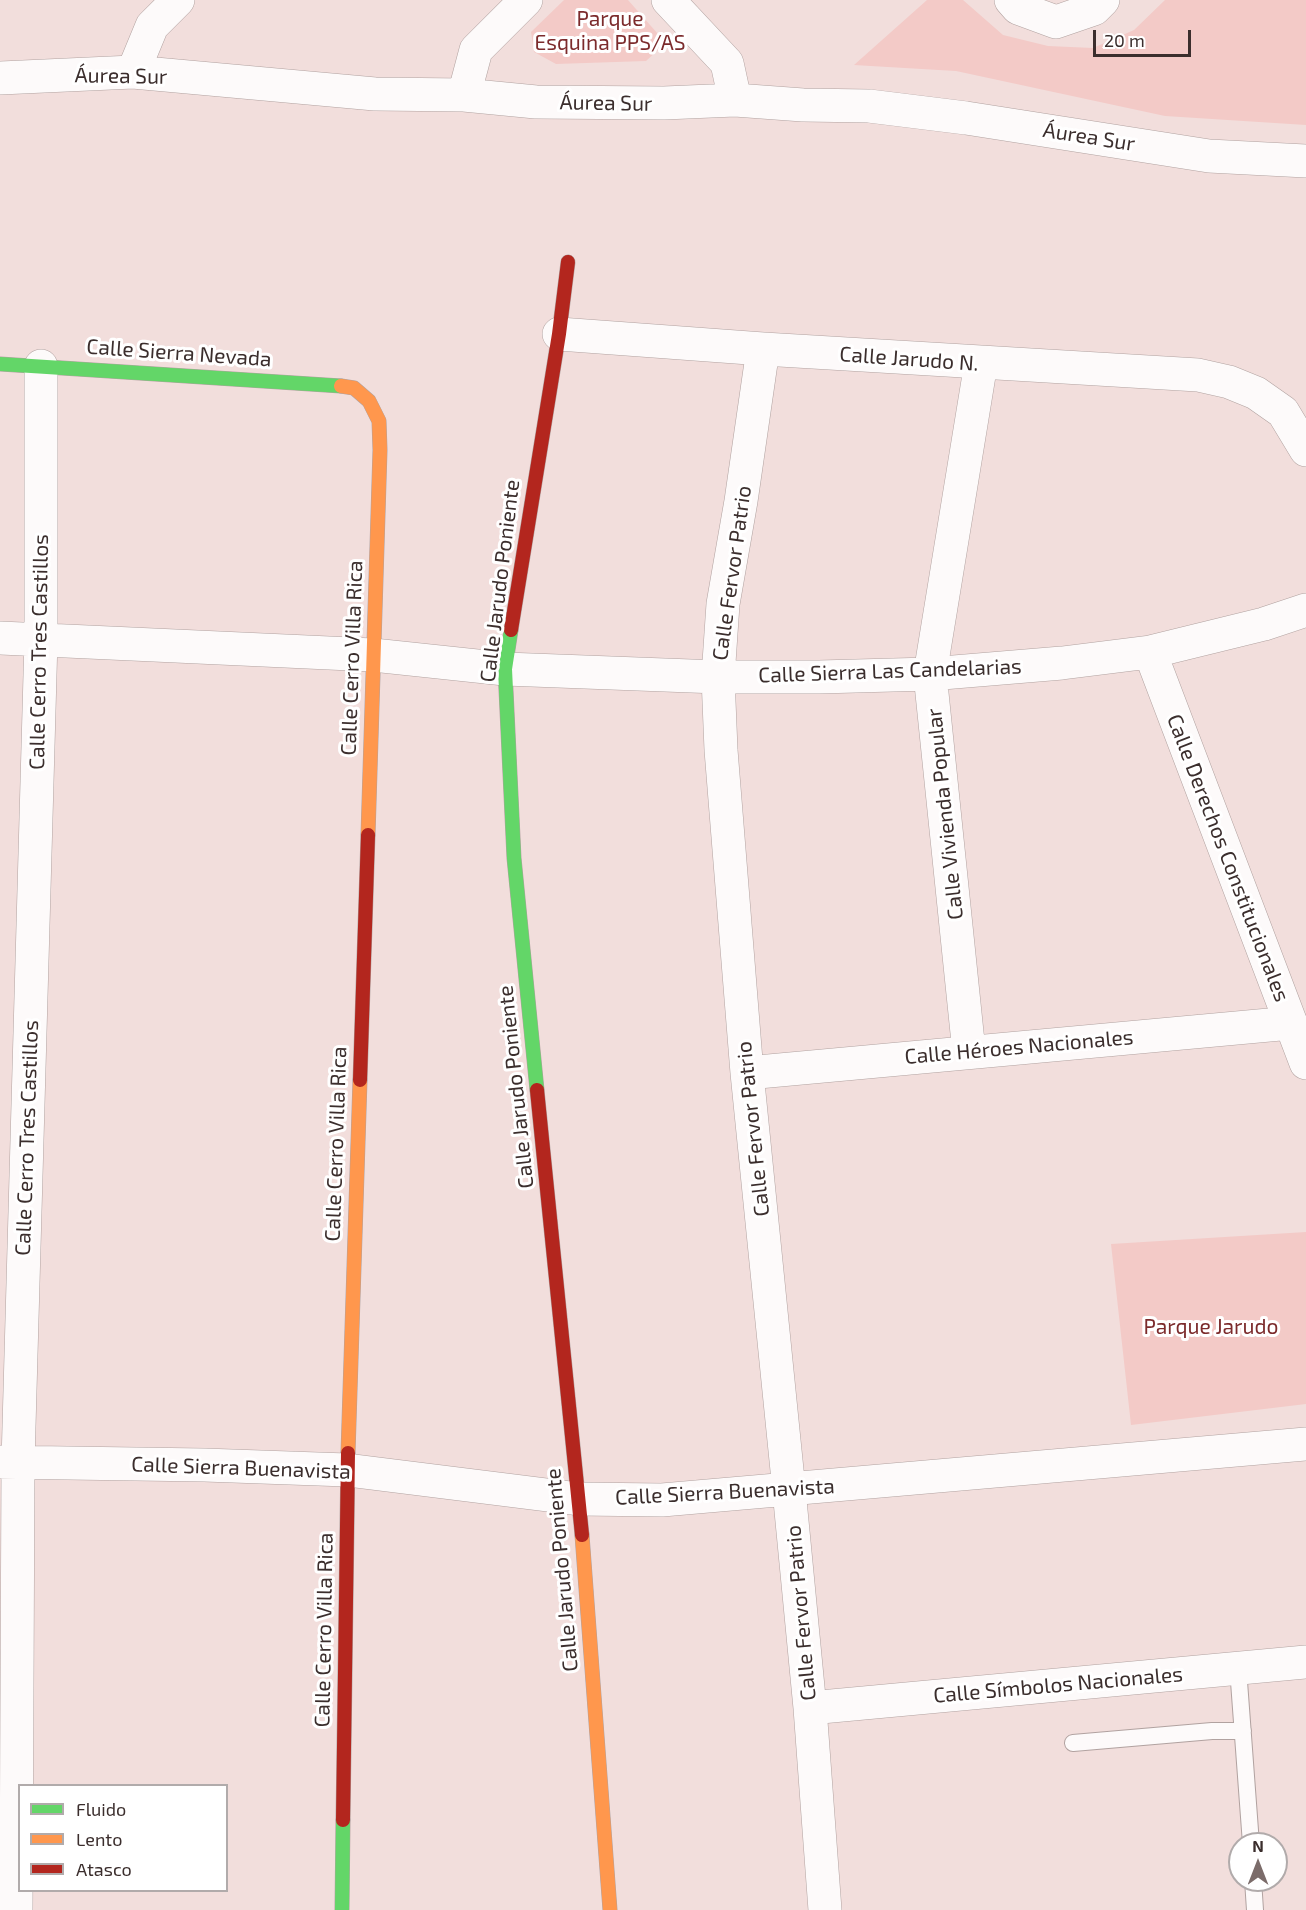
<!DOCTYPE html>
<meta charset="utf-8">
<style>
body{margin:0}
#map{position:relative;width:1306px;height:1910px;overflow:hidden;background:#f2dedc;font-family:"Exo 2",sans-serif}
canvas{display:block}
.legend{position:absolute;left:18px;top:1784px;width:210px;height:108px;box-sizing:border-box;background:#fff;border:2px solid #b1abab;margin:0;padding:8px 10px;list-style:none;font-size:18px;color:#3b2e2d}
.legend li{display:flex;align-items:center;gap:12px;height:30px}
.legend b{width:30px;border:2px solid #b1abab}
.north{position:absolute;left:1228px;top:1832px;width:60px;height:60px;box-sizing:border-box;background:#fff;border:2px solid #b1abab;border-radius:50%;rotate:0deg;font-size:16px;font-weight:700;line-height:24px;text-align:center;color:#3b2e2d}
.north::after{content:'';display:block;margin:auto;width:21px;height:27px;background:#7b6c6a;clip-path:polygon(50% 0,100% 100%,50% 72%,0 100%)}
.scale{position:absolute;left:1093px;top:30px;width:98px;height:27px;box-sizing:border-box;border:3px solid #3b2e2d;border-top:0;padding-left:8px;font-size:18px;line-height:21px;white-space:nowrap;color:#3b2e2d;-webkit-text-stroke:4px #fff;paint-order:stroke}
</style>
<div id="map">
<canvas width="1306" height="1910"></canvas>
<ul class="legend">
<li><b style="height:8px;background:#63d668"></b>Fluido</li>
<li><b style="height:8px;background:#ff974d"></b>Lento</li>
<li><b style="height:8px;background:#b3261e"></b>Atasco</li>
</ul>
<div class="north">N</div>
<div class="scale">20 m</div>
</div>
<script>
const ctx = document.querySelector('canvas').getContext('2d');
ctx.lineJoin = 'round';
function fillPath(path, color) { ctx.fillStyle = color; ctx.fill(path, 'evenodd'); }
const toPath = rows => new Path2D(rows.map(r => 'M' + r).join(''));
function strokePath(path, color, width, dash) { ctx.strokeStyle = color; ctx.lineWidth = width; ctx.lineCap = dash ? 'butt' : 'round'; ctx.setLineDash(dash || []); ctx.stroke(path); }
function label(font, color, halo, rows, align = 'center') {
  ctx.font = font + ' "Exo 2",sans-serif'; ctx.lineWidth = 6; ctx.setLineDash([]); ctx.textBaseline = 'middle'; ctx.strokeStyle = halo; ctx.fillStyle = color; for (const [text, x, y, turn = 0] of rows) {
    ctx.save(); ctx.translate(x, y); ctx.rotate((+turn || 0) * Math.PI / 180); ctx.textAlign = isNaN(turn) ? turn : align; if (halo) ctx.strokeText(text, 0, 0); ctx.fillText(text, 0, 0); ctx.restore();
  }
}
fillPath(toPath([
 [564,0,628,0,658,34,659,49,646,61,556,64,534,52,531,32],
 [927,0,963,0,1003,35,1048,46,1093,48,1134,30,1165,0,1306,0,1306,125,1165,116,956,71,854,65],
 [1306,1232,1306,1404,1131,1425,1111,1244]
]), '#f3cac7');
const lane = toPath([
 [1238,1668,1251,1844],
 [1073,1743,1212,1731,1243,1731],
 [1253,1880,1255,1910]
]);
const street = toPath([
 [668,0,727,63,735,100],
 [1011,0,1018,8,1056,22,1094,9,1103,0],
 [133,72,152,26,178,0],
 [0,78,133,72,375,94,464,95,536,102,664,103,735,100,803,105,869,106,966,118,1209,156,1306,161],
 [464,95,476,50,526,0],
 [559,334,763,349,1198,375,1229,382,1256,393,1283,412,1306,450],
 [763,349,741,501,723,604,718,677,721,750,747,1073,789,1490,810,1708,825,1910],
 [0,638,373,655,505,669,718,677,819,677,930,674,1062,663,1150,652,1264,624,1306,610],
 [1150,652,1306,1063],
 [969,1052,930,674,981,363],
 [747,1073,1291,1023],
 [0,1462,204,1465,347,1470,579,1499,662,1500,1306,1444],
 [810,1708,1306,1662],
 [16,1910,18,1462,41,639,41,366]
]);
const fast = toPath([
 [0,364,341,386],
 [511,630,505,669,514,858,537,1090],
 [342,1910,343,1820]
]);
const slow = toPath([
 [341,386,354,388,369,401,379,421,380,450,368,835],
 [348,1453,360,1080],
 [582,1535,610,1910]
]);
const jam = toPath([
 [511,630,559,334,568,262],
 [360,1080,368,835],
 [537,1090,582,1535],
 [343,1820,348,1453]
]);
strokePath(lane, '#b1a2a0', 18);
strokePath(street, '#b1a2a0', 34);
strokePath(fast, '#b1a2a0', 15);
strokePath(slow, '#b1a2a0', 15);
strokePath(jam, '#b1a2a0', 15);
strokePath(lane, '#fdfafa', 16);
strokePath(street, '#fdfafa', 33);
strokePath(fast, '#63d668', 14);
strokePath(slow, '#ff974d', 14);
strokePath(jam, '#b3261e', 14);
label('21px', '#7c2b2c', '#fff', [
 ["Parque",610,19],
 ["Esquina PPS/AS",610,43],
 ["Parque Jarudo",1211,1327]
]);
label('21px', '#3b2e2d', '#fff', [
 ["Áurea Sur",121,76,1],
 ["Áurea Sur",606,103,1],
 ["Áurea Sur",1089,137,9],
 ["Calle Sierra Nevada",179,353,4],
 ["Calle Jarudo N.",909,359,4],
 ["Calle Fervor Patrio",732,573,-82],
 ["Calle Jarudo Poniente",500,581,-83],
 ["Calle Cerro Tres Castillos",39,652,-89],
 ["Calle Cerro Villa Rica",352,658,-88],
 ["Calle Sierra Las Candelarias",890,671,-2],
 ["Calle Vivienda Popular",945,814,-96],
 ["Calle Derechos Constitucionales",1228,858,69],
 ["Calle Héroes Nacionales",1019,1047,-5],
 ["Calle Jarudo Poniente",516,1087,-96],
 ["Calle Fervor Patrio",753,1129,-96],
 ["Calle Cerro Tres Castillos",27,1138,-88],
 ["Calle Cerro Villa Rica",336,1144,-88],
 ["Calle Sierra Buenavista",241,1468,2],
 ["Calle Sierra Buenavista",725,1492,-3],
 ["Calle Jarudo Poniente",562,1570,-95],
 ["Calle Fervor Patrio",801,1613,-95],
 ["Calle Cerro Villa Rica",324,1630,-89],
 ["Calle Símbolos Nacionales",1058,1685,-5]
]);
</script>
